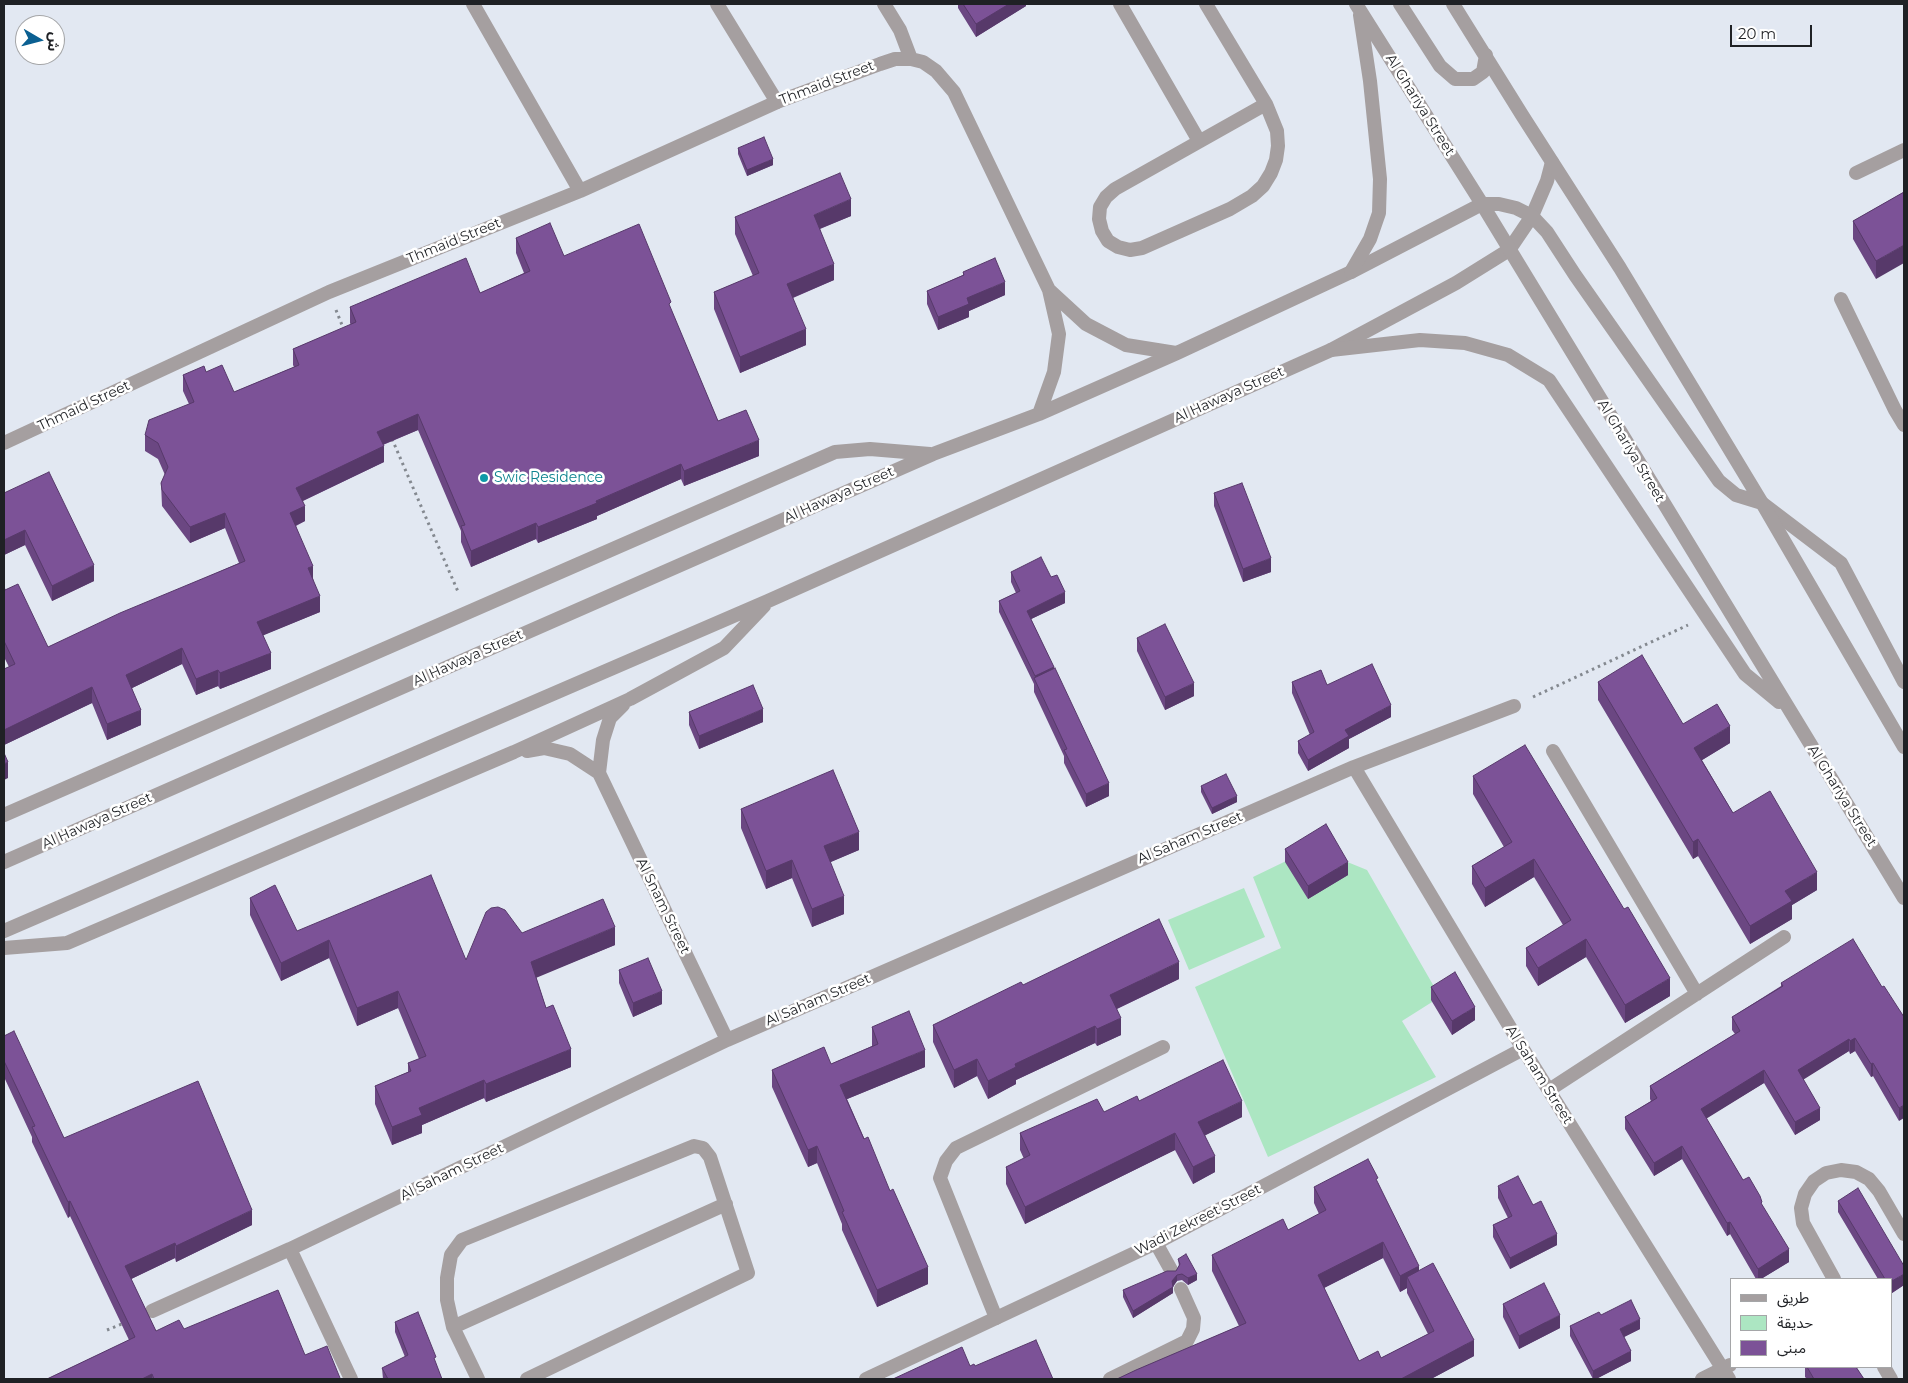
<!DOCTYPE html>
<meta charset="utf-8">
<style>
body{margin:0}
#map{position:relative;width:1908px;height:1383px;overflow:hidden;background:#e2e8f2;font-family:Montserrat,"Noto Sans Arabic",sans-serif}
canvas{display:block}
.frame{position:absolute;inset:0;border:5px solid #1f2125;pointer-events:none}
.legend{position:absolute;left:1730px;top:1278px;width:162px;height:90px;box-sizing:border-box;background:#fff;border:1px solid #a5a6a8;margin:0;padding:6px 9px;list-style:none;font-size:15px;color:#1f2125}
.legend li{display:flex;align-items:center;gap:10px;height:25px}
.legend b{width:25px;border:1px solid #a5a6a8}
.north{position:absolute;left:15px;top:15px;width:50px;height:50px;box-sizing:border-box;background:#fff;border:1px solid #a5a6a8;border-radius:50%;rotate:98deg;font-size:14px;font-weight:700;line-height:20px;text-align:center;color:#1f2125}
.north::after{content:'';display:block;margin:auto;width:18px;height:22px;background:#0b6092;clip-path:polygon(50% 0,100% 100%,50% 72%,0 100%)}
.scale{position:absolute;left:1730px;top:25px;width:82px;height:22px;box-sizing:border-box;border:2px solid #1f2125;border-top:0;padding-left:6px;font-size:15px;line-height:18px;white-space:nowrap;color:#1f2125;-webkit-text-stroke:4px #fff;paint-order:stroke}
</style>
<div id="map">
<canvas width="1908" height="1383"></canvas>
<div class="frame"></div>
<ul class="legend">
<li><b style="height:6px;background:#a59fa0"></b>طريق</li>
<li><b style="height:14px;background:#ace6c2"></b>حديقة</li>
<li><b style="height:14px;background:#7c5297"></b>مبنى</li>
</ul>
<div class="north">ش</div>
<div class="scale">20 m</div>
</div>
<script>
const ctx = document.querySelector('canvas').getContext('2d');
ctx.lineJoin = 'round';
function fillPath(path, color) { ctx.fillStyle = color; ctx.fill(path, 'evenodd'); }
const toPath = rows => new Path2D(rows.map(r => 'M' + r).join(''));
function strokePath(path, color, width, dash) { ctx.strokeStyle = color; ctx.lineWidth = width; ctx.lineCap = dash ? 'butt' : 'round'; ctx.setLineDash(dash || []); ctx.stroke(path); }
function label(font, color, halo, rows, align = 'center') {
  ctx.font = font + ' Montserrat,sans-serif'; ctx.lineWidth = 5; ctx.setLineDash([]); ctx.textBaseline = 'middle'; ctx.strokeStyle = halo; ctx.fillStyle = color; for (const [text, x, y, turn = 0] of rows) {
    ctx.save(); ctx.translate(x, y); ctx.rotate((+turn || 0) * Math.PI / 180); ctx.textAlign = isNaN(turn) ? turn : align; if (halo) ctx.strokeText(text, 0, 0); ctx.fillText(text, 0, 0); ctx.restore();
  }
}
fillPath(toPath([
 [1313,848,1367,870,1440,997,1402,1021,1436,1077,1268,1157,1195,987,1281,948,1253,877],
 [1244,888,1265,937,1189,970,1168,920]
]), '#ace6c2');
strokePath(toPath([
 [336,310,344,330],
 [392,439,459,594],
 [1533,697,1688,625],
 [107,1330,124,1323]
]), '#848990', 3, [2.5, 4]);
strokePath(toPath([
 [717,4,777,102],
 [1120,4,1199,141],
 [1206,4,1266,104],
 [1266,104,1277,131,1278,146,1276,160,1271,173,1263,186,1252,196,1230,209,1142,248,1130,250,1118,247,1108,241,1102,231,1099,219,1100,207,1106,197,1115,189,1266,104],
 [1856,173,1904,150],
 [1841,299,1895,410,1904,425],
 [1156,1243,1171,1270],
 [996,1318,940,1178,946,1161,956,1148,1163,1047],
 [453,1327,726,1204],
 [478,1379,453,1327,447,1300,447,1278,451,1255,462,1240,694,1146,703,1148,710,1157,748,1273,527,1379],
 [1110,1379,1187,1341,1193,1329,1194,1318,1181,1289]
]), '#a59fa0', 14);
strokePath(toPath([
 [473,4,580,191],
 [884,4,900,30,911,59,923,62,936,71,954,92,1049,290,1059,334,1054,372,1039,414],
 [1049,290,1086,324,1126,345,1176,353],
 [4,443,329,292,580,191,777,102,880,64,895,59,911,59],
 [1762,503,1841,563,1904,682],
 [527,751,544,748,570,754,599,773,727,1040],
 [1553,751,1697,994],
 [1354,767,1523,1049,1729,1379],
 [599,773,603,740,610,718,623,705],
 [4,815,835,452,870,449,930,454],
 [4,862,933,454,1039,414,1177,353,1351,272,1482,204],
 [4,931,768,601,1331,350,1456,283,1509,250,1532,216,1547,181,1552,162],
 [4,948,67,943,514,752,630,699,724,648,764,606],
 [1549,1090,1784,937],
 [290,1249,351,1379],
 [1834,1279,1803,1223,1801,1208,1805,1194,1814,1181,1826,1173,1841,1170,1856,1172,1869,1179,1879,1191,1904,1234],
 [152,1311,290,1249,727,1040,1354,767,1514,706],
 [1884,1367,1891,1379],
 [866,1379,1156,1243,1523,1049],
 [1702,1379,1730,1365]
]), '#a59fa0', 14);
strokePath(toPath([
 [1356,4,1482,204,1904,898],
 [1400,4,1440,66,1455,79,1473,79,1483,72,1486,55],
 [1453,4,1522,115,1620,268,1762,503,1904,747],
 [1482,204,1499,204,1516,208,1532,216,1547,232,1575,275,1719,481,1736,495,1762,503],
 [1351,272,1370,239,1379,213,1380,179,1370,81,1360,15],
 [1331,350,1420,340,1465,343,1508,355,1549,380,1745,674,1779,702]
]), '#a59fa0', 14);
fillPath(toPath([
 [958,4,1026,4,1026,6,976,37,958,8],
 [738,148,773,165,747,176,738,154],
 [1904,192,1876,279,1853,239,1853,221],
 [851,216,820,229,834,280,793,298,806,345,740,373,714,309,714,292,753,276,735,234,735,217],
 [516,238,564,256,671,310,718,421,759,456,684,486,681,479,597,516,597,519,538,543,536,539,471,567,461,542,461,531,418,430,383,445,384,462,303,501,305,521,296,526,313,578,320,612,263,635,271,669,220,689,218,686,196,695,182,664,132,688,141,725,107,740,92,703,4,745,4,669,9,667,4,657,4,586,5,590,48,647,239,563,225,528,190,543,162,506,161,483,165,475,158,459,145,451,145,435,189,404,183,391,183,375,206,372,234,392,294,367,293,365,293,349,351,325,350,323,350,307,480,293,524,273,516,253],
 [963,272,1005,295,969,311,969,317,938,330,927,304,927,291,963,275],
 [4,493,94,581,52,601,25,545,4,555],
 [1214,493,1271,572,1243,582,1214,506],
 [1011,572,1051,577,1065,603,1031,619,1054,668,1109,796,1086,807,1064,763,1064,756,1034,692,1034,684,999,612,999,601,1016,593,1011,582],
 [1137,638,1194,696,1165,710,1137,651],
 [1292,682,1327,685,1391,717,1349,739,1349,748,1308,771,1298,753,1298,741,1310,735,1292,693],
 [1598,682,1683,724,1730,743,1702,760,1733,813,1817,890,1792,905,1792,919,1750,944,1698,856,1693,859,1598,700],
 [689,712,763,722,699,749,689,725],
 [1473,776,1670,996,1625,1023,1586,957,1538,986,1526,966,1526,948,1563,925,1534,877,1485,907,1472,884,1472,866,1504,847,1473,794],
 [1201,786,1237,802,1212,814,1201,792],
 [741,809,859,850,830,862,844,914,812,927,792,878,766,889,741,828],
 [1285,849,1348,875,1308,899,1285,862],
 [250,898,297,931,466,960,522,933,615,945,536,977,546,1008,571,1067,486,1102,484,1098,422,1125,422,1133,392,1145,375,1104,375,1086,408,1072,408,1063,419,1059,398,1008,357,1026,329,958,281,981,250,915],
 [619,970,662,1004,633,1017,619,983],
 [1179,979,1117,1009,1121,1035,1097,1046,1095,1043,1016,1080,1016,1084,988,1099,977,1076,954,1088,933,1042,933,1025,1023,985],
 [1781,983,1882,987,1904,1017,1899,1121,1873,1076,1871,1077,1855,1051,1850,1054,1849,1051,1803,1079,1820,1120,1795,1135,1764,1083,1706,1118,1743,1180,1762,1205,1789,1262,1761,1279,1756,1279,1730,1234,1727,1236,1682,1159,1654,1176,1625,1129,1625,1117,1651,1101,1650,1099,1650,1086,1735,1034,1732,1030,1732,1017,1781,986],
 [1431,987,1475,1020,1452,1035,1431,1000],
 [872,1027,925,1067,847,1099,928,1284,877,1307,842,1230,842,1224,817,1163,808,1167,772,1087,772,1070,831,1064,872,1046],
 [4,1036,64,1138,252,1225,176,1262,175,1258,131,1279,156,1331,184,1329,305,1355,340,1379,47,1379,129,1340,70,1216,68,1218,32,1142,32,1137,4,1077],
 [1139,1101,1242,1117,1205,1135,1215,1172,1193,1184,1175,1150,1025,1224,1006,1184,1006,1167,1024,1159,1020,1150,1020,1133,1104,1112],
 [1378,1183,1419,1271,1474,1356,1431,1379,1117,1379,1239,1326,1212,1271,1212,1255,1288,1230,1319,1214,1314,1203,1314,1187],
 [1383,1258,1400,1292,1407,1288,1407,1293,1428,1334,1381,1358,1359,1361,1324,1288],
 [1498,1186,1557,1245,1510,1269,1493,1237,1493,1225,1508,1218,1498,1198],
 [1838,1201,1904,1285,1892,1293,1892,1279,1878,1279,1838,1212],
 [1178,1259,1197,1280,1188,1285,1182,1280,1177,1281,1173,1286,1173,1293,1133,1318,1123,1297,1123,1290,1176,1271,1179,1266],
 [1503,1304,1560,1328,1519,1349,1503,1317],
 [1601,1315,1640,1329,1624,1337,1631,1361,1596,1379,1593,1379,1570,1336,1570,1326],
 [395,1322,436,1365,442,1379,383,1379,382,1368,405,1357,395,1332],
 [1805,1367,1856,1367,1864,1379,1807,1379,1805,1377]
]), '#6b4782');
fillPath(toPath([
 [1009,4,1026,4,1026,6,976,37,976,24],
 [773,159,773,165,747,176,747,170],
 [851,199,851,216,814,231,814,215],
 [1904,245,1904,263,1876,279,1876,261],
 [834,264,834,280,787,300,787,284],
 [1005,282,1005,295,969,311,969,317,938,330,938,317,967,298],
 [806,329,806,345,740,373,740,357],
 [418,414,418,430,377,447,377,432],
 [759,440,759,456,684,486,684,471],
 [384,446,384,462,296,504,296,488],
 [681,464,681,479,597,516,597,519,538,543,538,527],
 [305,506,305,521,290,528,290,513],
 [225,513,225,528,190,543,190,527],
 [536,523,536,539,471,567,471,551],
 [25,530,25,545,4,555,4,540],
 [1271,558,1271,572,1243,582,1243,569],
 [94,565,94,581,52,601,52,586],
 [313,566,313,581,308,568],
 [1065,592,1065,603,1027,621,1027,611],
 [320,596,320,612,257,638,257,622],
 [182,648,182,664,126,691,126,675],
 [271,653,271,669,220,689,220,673],
 [1054,667,1054,678,1035,681,1035,676],
 [218,670,218,686,196,695,196,679],
 [1194,683,1194,696,1165,710,1165,697],
 [92,687,92,703,4,745,4,730],
 [1391,705,1391,717,1349,739,1349,748,1308,771,1308,760,1345,730],
 [763,709,763,722,699,749,699,736],
 [141,710,141,725,107,740,107,724],
 [1730,726,1730,743,1694,765,1694,748],
 [8,762,8,778,4,780,4,764],
 [1109,783,1109,796,1086,807,1086,794],
 [1237,796,1237,802,1212,814,1212,808],
 [859,832,859,850,824,865,824,846],
 [1698,839,1698,856,1693,859,1693,842],
 [1534,859,1534,877,1485,907,1485,888],
 [792,860,792,878,766,889,766,871],
 [1348,862,1348,875,1308,899,1308,886],
 [1817,872,1817,890,1792,905,1792,919,1750,944,1750,926,1785,891],
 [844,896,844,914,812,927,812,909],
 [615,927,615,945,531,980,531,962],
 [1586,939,1586,957,1538,986,1538,968],
 [329,940,329,958,281,981,281,963],
 [1179,962,1179,979,1110,1012,1110,995],
 [1670,978,1670,996,1625,1023,1625,1005],
 [398,991,398,1008,357,1026,357,1008],
 [662,991,662,1004,633,1017,633,1003],
 [1475,1007,1475,1020,1452,1035,1452,1021],
 [1121,1018,1121,1035,1097,1046,1097,1029],
 [1095,1026,1095,1043,1016,1080,1016,1084,988,1099,988,1081,1015,1064],
 [1855,1038,1855,1051,1850,1054,1850,1041],
 [1849,1039,1849,1051,1798,1083,1798,1070],
 [571,1049,571,1067,486,1102,486,1084],
 [925,1050,925,1067,840,1102,840,1085],
 [977,1059,977,1076,954,1088,954,1070],
 [1873,1063,1873,1076,1871,1077,1871,1064],
 [1764,1070,1764,1083,1701,1122,1701,1109],
 [484,1080,484,1098,422,1125,422,1133,392,1145,392,1127,419,1108],
 [1242,1101,1242,1117,1198,1139,1198,1122],
 [1904,1105,1904,1118,1899,1121,1899,1108],
 [1820,1108,1820,1120,1795,1135,1795,1122],
 [1175,1133,1175,1150,1025,1224,1025,1207],
 [817,1146,817,1163,808,1167,808,1150],
 [1682,1146,1682,1159,1654,1176,1654,1163],
 [1215,1156,1215,1172,1193,1184,1193,1167],
 [70,1201,70,1216,68,1218,68,1202],
 [252,1210,252,1225,176,1262,176,1246],
 [1730,1222,1730,1234,1727,1236,1727,1223],
 [1557,1234,1557,1245,1510,1269,1510,1258],
 [1383,1242,1383,1258,1318,1291,1318,1275],
 [175,1243,175,1258,125,1282,125,1266],
 [1789,1249,1789,1262,1761,1279,1758,1279,1758,1269],
 [1419,1266,1419,1282,1407,1277,1407,1288,1400,1292,1400,1276],
 [928,1267,928,1284,877,1307,877,1290],
 [1197,1274,1197,1280,1188,1285,1188,1278],
 [1904,1274,1904,1285,1892,1293,1892,1281],
 [1177,1275,1177,1281,1173,1287,1173,1293,1133,1318,1133,1311,1172,1281],
 [1560,1315,1560,1328,1519,1349,1519,1336],
 [1640,1319,1640,1329,1620,1339,1620,1329],
 [1474,1340,1474,1356,1431,1379,1401,1379],
 [1631,1351,1631,1361,1596,1379,1593,1379,1593,1371],
 [152,1374,152,1379,142,1379]
]), '#57396a');
const building = toPath([
 [963,4,1009,4,976,24,963,4],
 [764,137,773,159,747,170,738,148,764,137],
 [840,173,851,199,814,215,834,264,787,284,806,329,740,357,714,292,759,273,735,217,840,173],
 [1904,192,1904,245,1876,261,1853,221,1904,192],
 [550,223,564,256,639,224,671,302,669,304,718,421,746,410,759,440,684,471,681,464,596,501,597,503,538,527,536,523,471,551,461,526,465,525,418,414,377,432,384,446,296,488,305,506,290,513,313,566,308,568,320,596,257,622,271,653,220,673,218,670,196,679,182,648,126,675,141,710,107,724,92,687,4,730,4,669,15,664,4,641,4,586,5,590,18,584,48,647,120,613,245,561,225,513,190,527,162,490,161,483,168,467,158,443,145,435,149,420,194,402,183,375,204,366,206,372,222,365,234,392,299,365,293,349,356,322,350,307,466,258,480,293,530,271,516,238,550,223],
 [995,258,1005,282,967,298,969,304,938,317,927,291,964,275,963,272,995,258],
 [49,472,94,565,52,586,25,530,4,540,4,493,49,472],
 [1242,483,1271,558,1243,569,1214,493,1242,483],
 [1041,557,1051,577,1057,575,1065,592,1027,611,1054,667,1035,676,999,601,1020,591,1011,572,1041,557],
 [1165,624,1194,683,1165,697,1137,638,1165,624],
 [1642,655,1683,724,1717,704,1730,726,1694,748,1733,813,1770,791,1817,872,1785,891,1792,901,1750,926,1698,839,1693,842,1598,682,1642,655],
 [1372,664,1391,705,1345,730,1349,736,1308,760,1298,741,1314,732,1292,682,1321,670,1327,685,1372,664],
 [1055,668,1109,783,1086,794,1064,750,1067,749,1034,678,1055,668],
 [753,685,763,709,699,736,689,712,753,685],
 [1525,745,1624,909,1628,907,1670,978,1625,1005,1586,939,1538,968,1526,948,1571,920,1534,859,1485,888,1472,866,1512,842,1473,776,1525,745],
 [4,753,8,762,4,764,4,753],
 [833,770,859,832,824,846,844,896,812,909,792,860,766,871,741,809,833,770],
 [1226,774,1237,796,1212,808,1201,786,1226,774],
 [1326,824,1348,862,1308,886,1285,849,1326,824],
 [431,875,466,960,486,912,491,908,498,907,505,910,522,933,603,899,615,927,531,962,546,1008,553,1005,571,1049,486,1084,484,1080,419,1108,422,1115,392,1127,375,1086,411,1071,408,1063,426,1056,398,991,357,1008,329,940,281,963,250,898,275,885,297,931,431,875],
 [1159,919,1179,962,1110,995,1121,1018,1097,1029,1095,1026,1015,1064,1016,1067,988,1081,977,1059,954,1070,933,1025,1021,982,1023,985,1159,919],
 [1853,939,1882,987,1884,986,1904,1017,1904,1105,1899,1108,1873,1063,1871,1064,1855,1038,1850,1041,1849,1039,1798,1070,1820,1108,1795,1122,1764,1070,1701,1109,1743,1180,1749,1177,1760,1196,1762,1202,1761,1203,1789,1249,1758,1269,1730,1222,1727,1223,1682,1146,1654,1163,1625,1117,1657,1098,1650,1086,1740,1031,1732,1017,1783,986,1781,983,1853,939],
 [648,958,662,991,633,1003,619,970,648,958],
 [1455,972,1475,1007,1452,1021,1431,987,1455,972],
 [909,1011,925,1050,840,1085,864,1139,868,1137,890,1191,893,1189,928,1267,877,1290,842,1212,844,1211,817,1146,808,1150,772,1070,824,1047,831,1064,878,1044,872,1027,909,1011],
 [14,1031,64,1138,198,1081,252,1210,176,1246,175,1243,125,1266,156,1331,179,1320,184,1329,278,1290,305,1355,327,1346,340,1378,339,1379,154,1379,152,1374,142,1379,47,1379,135,1337,70,1201,68,1202,32,1127,35,1126,4,1061,4,1036,14,1031],
 [1223,1060,1242,1101,1198,1122,1215,1156,1193,1167,1175,1133,1025,1207,1006,1167,1030,1155,1020,1133,1097,1099,1104,1112,1137,1096,1139,1101,1223,1060],
 [1368,1159,1378,1178,1376,1179,1419,1266,1400,1276,1383,1242,1318,1275,1359,1361,1378,1351,1381,1358,1434,1331,1407,1277,1433,1263,1474,1340,1401,1379,1117,1379,1136,1370,1246,1323,1212,1255,1283,1219,1288,1230,1326,1210,1314,1187,1368,1159],
 [1518,1176,1533,1205,1541,1201,1557,1234,1510,1258,1493,1225,1512,1216,1498,1186,1518,1176],
 [1858,1188,1904,1266,1904,1274,1892,1281,1892,1279,1885,1279,1838,1201,1858,1188],
 [1186,1254,1197,1274,1188,1278,1182,1274,1177,1275,1172,1281,1173,1287,1133,1311,1123,1290,1167,1271,1176,1271,1180,1264,1178,1259,1186,1254],
 [1544,1283,1560,1315,1519,1336,1503,1304,1544,1283],
 [1631,1300,1640,1319,1620,1329,1631,1351,1593,1371,1570,1326,1599,1312,1601,1315,1631,1300],
 [418,1312,436,1357,434,1358,442,1379,388,1379,382,1368,408,1355,395,1322,418,1312],
 [1036,1340,1053,1379,893,1379,962,1347,970,1366,974,1364,975,1366,1036,1340],
 [1807,1367,1856,1367,1864,1379,1814,1379,1807,1367]
]);
fillPath(building, '#7c5297');
strokePath(building, '#57396a', 1);
for (const [x, y, r, color] of [
 [484,478,5,"#0f9aa8"]
]) { const dot = new Path2D(); dot.arc(x, y, r, 0, 2 * Math.PI); ctx.fillStyle = color; ctx.fill(dot); strokePath(dot, '#fff', 2); }
label('14px', '#1f2125', '#fff', [
 ["Thmaid Street",827,83,-21],
 ["Al Ghariya Street",1420,105,58],
 ["Thmaid Street",454,241,-22],
 ["Al Hawaya Street",1229,395,-24],
 ["Thmaid Street",84,406,-25],
 ["Al Ghariya Street",1631,451,59],
 ["Al Hawaya Street",839,495,-24],
 ["Al Hawaya Street",468,658,-24],
 ["Al Ghariya Street",1842,796,58],
 ["Al Hawaya Street",97,821,-24],
 ["Al Saham Street",1190,838,-23],
 ["Al Snam Street",663,906,64],
 ["Al Saham Street",818,1000,-23],
 ["Al Saham Street",1539,1075,58],
 ["Al Saham Street",452,1172,-26],
 ["Wadi Zekreet Street",1198,1220,-27]
]);
label('14px', '#0d838f', '#fff', [
 ["Swic Residence",494,478]
], 'left');
</script>
